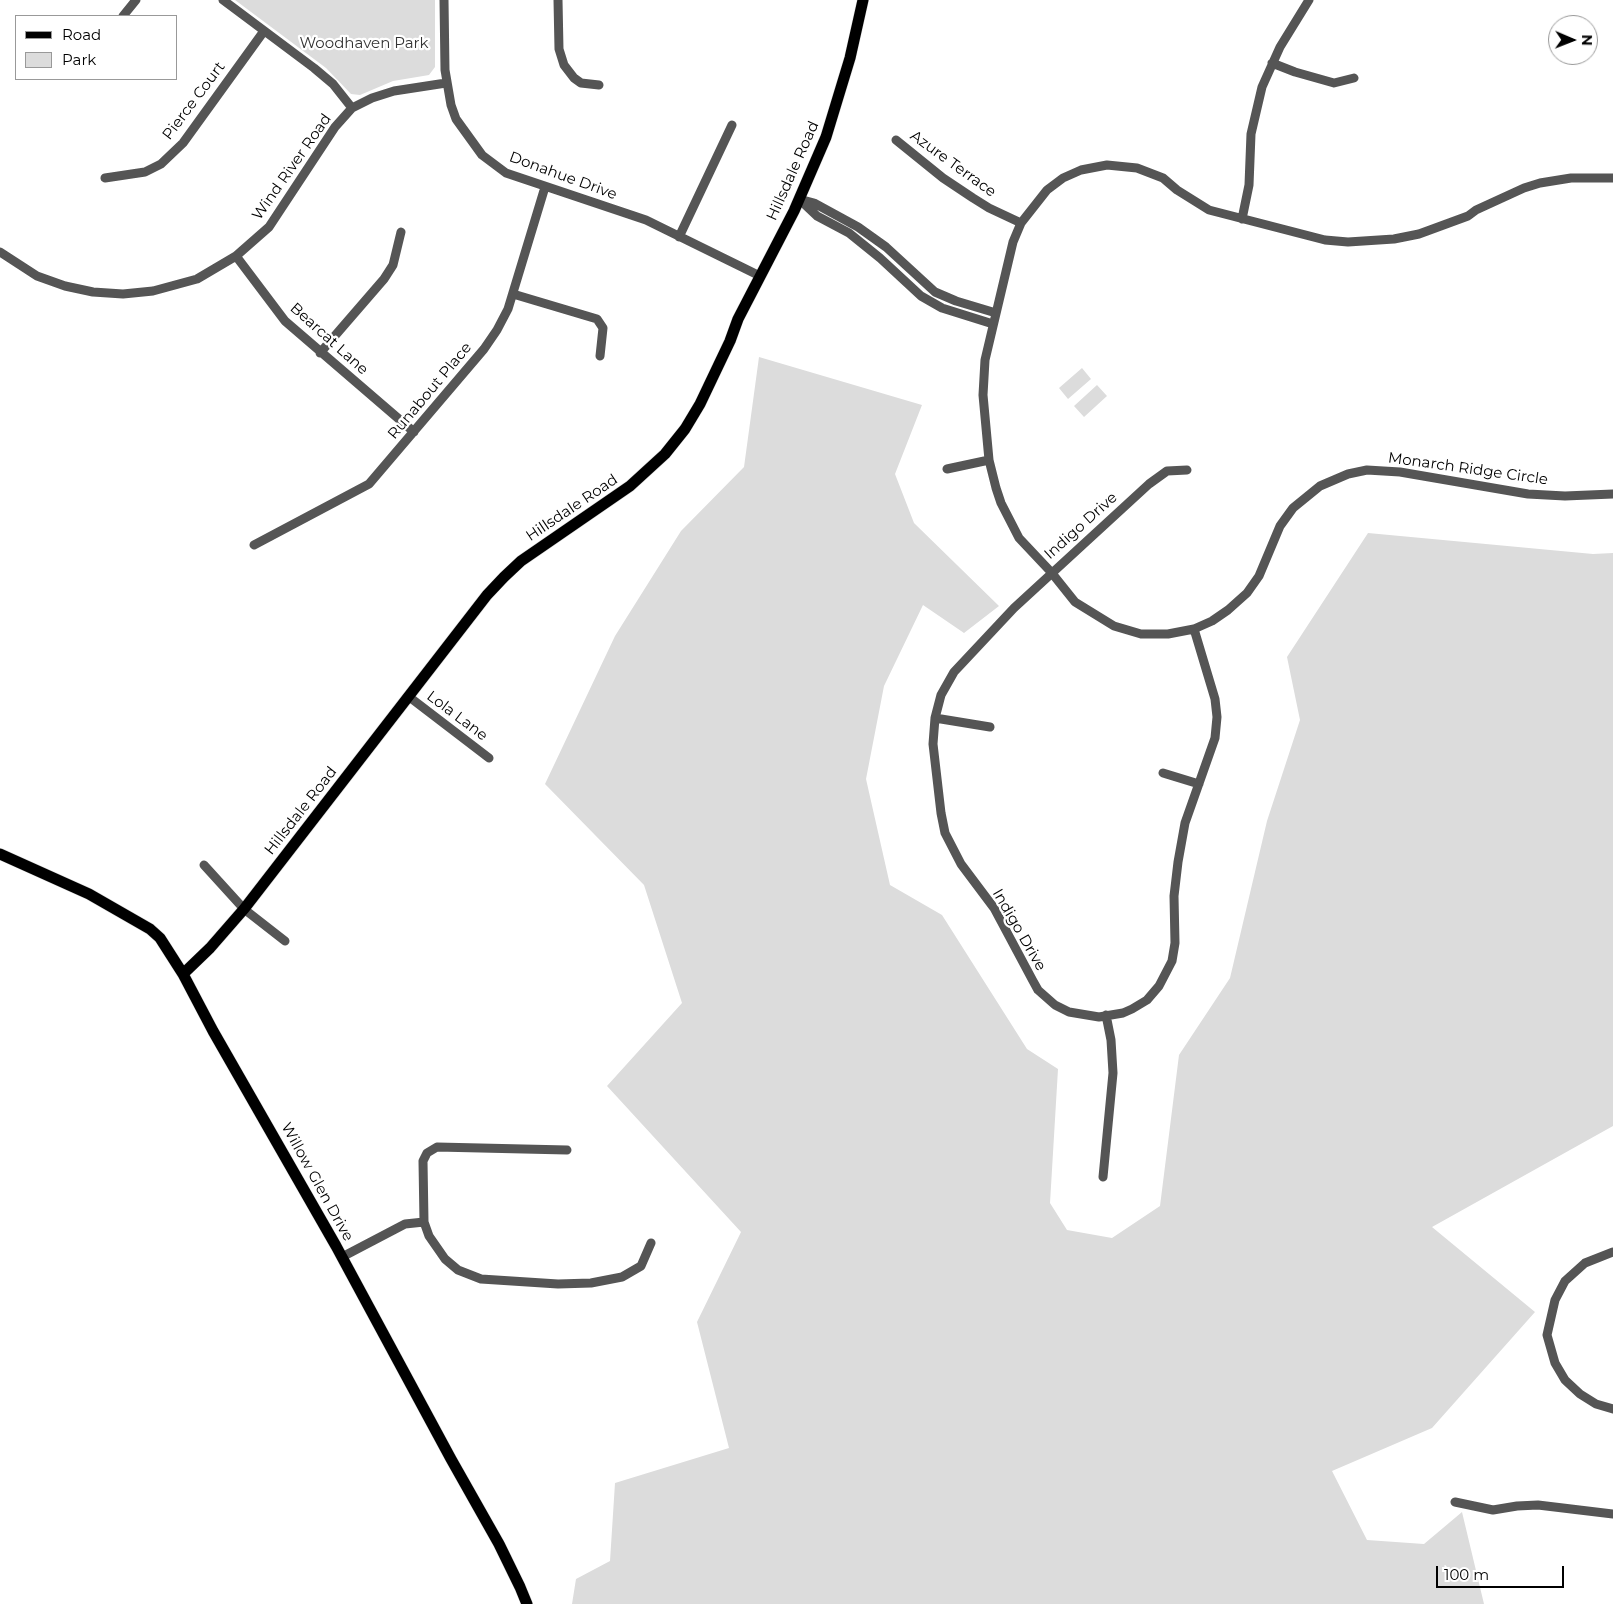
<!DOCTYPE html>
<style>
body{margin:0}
#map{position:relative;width:1613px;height:1604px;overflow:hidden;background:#fff;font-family:Montserrat,sans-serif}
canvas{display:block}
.legend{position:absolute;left:15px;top:15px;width:162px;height:65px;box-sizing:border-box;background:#fff;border:1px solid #999;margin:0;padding:6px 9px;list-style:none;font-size:15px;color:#000}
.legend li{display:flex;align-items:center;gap:10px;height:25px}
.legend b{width:25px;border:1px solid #999}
.north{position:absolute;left:1548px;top:15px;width:50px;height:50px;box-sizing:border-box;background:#fff;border:1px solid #999;border-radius:50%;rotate:91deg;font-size:14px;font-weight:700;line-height:20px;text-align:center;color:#000}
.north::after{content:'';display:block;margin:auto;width:18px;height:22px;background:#000;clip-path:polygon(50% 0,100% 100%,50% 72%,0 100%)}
.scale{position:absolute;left:1436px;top:1566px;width:128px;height:22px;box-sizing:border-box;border:2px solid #000;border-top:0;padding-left:6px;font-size:15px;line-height:18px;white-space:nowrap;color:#000;-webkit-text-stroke:4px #fff;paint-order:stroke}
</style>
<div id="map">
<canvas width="1613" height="1604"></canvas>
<ul class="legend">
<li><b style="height:6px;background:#000"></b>Road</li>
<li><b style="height:14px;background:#dcdcdc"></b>Park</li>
</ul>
<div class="north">N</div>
<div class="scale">100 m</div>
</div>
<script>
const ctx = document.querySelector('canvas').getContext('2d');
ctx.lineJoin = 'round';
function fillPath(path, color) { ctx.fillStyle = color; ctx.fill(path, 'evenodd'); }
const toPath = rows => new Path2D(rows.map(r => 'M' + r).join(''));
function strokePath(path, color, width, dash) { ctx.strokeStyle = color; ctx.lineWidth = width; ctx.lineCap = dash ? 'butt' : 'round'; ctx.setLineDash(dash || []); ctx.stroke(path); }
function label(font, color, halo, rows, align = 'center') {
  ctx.font = font + ' Montserrat,sans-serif'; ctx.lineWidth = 4.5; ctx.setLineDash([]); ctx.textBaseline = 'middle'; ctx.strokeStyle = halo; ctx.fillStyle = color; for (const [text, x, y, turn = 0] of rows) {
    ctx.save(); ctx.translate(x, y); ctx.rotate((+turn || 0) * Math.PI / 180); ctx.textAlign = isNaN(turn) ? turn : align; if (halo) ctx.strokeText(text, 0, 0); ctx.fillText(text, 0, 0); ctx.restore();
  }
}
fillPath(toPath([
 [235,0,435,0,435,67,429,75,393,81,360,95,351,94,326,68],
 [759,357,922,405,895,474,914,523,999,606,964,633,923,605,884,686,866,779,890,885,942,915,1027,1049,1058,1069,1050,1203,1067,1230,1112,1238,1160,1206,1179,1055,1230,978,1267,821,1300,720,1287,657,1368,533,1593,554,1613,553,1613,1126,1432,1227,1535,1312,1432,1428,1332,1471,1367,1540,1424,1544,1462,1512,1484,1604,572,1604,576,1579,610,1561,615,1483,729,1448,697,1322,741,1232,607,1086,682,1003,644,885,545,784,615,636,681,531,744,467],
 [1082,368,1091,379,1068,399,1059,388],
 [1097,385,1107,396,1084,417,1074,406]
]), '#dcdcdc');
const major = toPath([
 [0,854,89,894,150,929,160,938,183,974,213,1031,336,1246,451,1459,499,1544,520,1587,527,1604],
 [183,974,210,948,244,909,487,595,504,577,521,561,630,486,665,454,685,429,700,404,730,341,738,319,794,211,826,137,850,58,863,0]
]);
strokePath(major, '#dbdbdb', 12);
strokePath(toPath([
 [223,0,314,68,333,84,352,108],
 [444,0,445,70,451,105,456,119,482,155,506,173,646,220,760,276],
 [558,0,559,49,564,65,574,78,581,83,599,85],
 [123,16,136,0],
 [1272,63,1295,72,1334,83,1354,78],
 [896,140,943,178,973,198,989,208,1021,223],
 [105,178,145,172,161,164,183,143,264,31],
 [1613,178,1571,178,1540,183,1524,188,1476,210,1468,216,1419,234,1394,239,1348,242,1325,240,1209,210,1177,190,1163,178,1137,168,1107,165,1081,170,1063,178,1047,190,1021,223,1013,242,985,360,983,395,989,460,996,488,1001,503,1019,538,1051,572,1075,602,1114,626,1141,634,1168,634,1194,629,1212,621,1228,610,1247,593,1259,576,1280,526,1293,508,1320,486,1348,474,1367,470,1400,472,1528,494,1565,496,1613,494],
 [1242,219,1249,185,1251,134,1262,87,1280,47,1309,0],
 [679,237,732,125],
 [0,252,37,276,65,286,93,292,123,294,153,291,197,279,236,256,269,227,335,127,352,108,372,98,394,91,446,83],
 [236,256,285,321,414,432],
 [513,294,597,319,603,328,600,356],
 [993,324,942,308,921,296,880,258,849,233,817,216,799,199,814,203,858,227,886,247,935,292,956,301,996,313],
 [320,353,384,279,393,265,401,232],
 [947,469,989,460],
 [1187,470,1167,471,1149,484,1014,608,954,672,941,695,935,718,933,744,941,813,945,833,961,864,994,908,1033,981,1038,990,1055,1005,1069,1012,1099,1017,1123,1013,1132,1009,1147,1000,1159,986,1172,961,1175,943,1174,896,1178,862,1185,823,1215,738,1217,717,1215,699,1194,629],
 [254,545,369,484,484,349,497,330,508,309,545,187],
 [408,696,489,758],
 [935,718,990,727],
 [1163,773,1199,784],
 [204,865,244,909,285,941],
 [567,1150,437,1147,427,1153,423,1161,424,1222,429,1236,445,1259,458,1270,481,1279,558,1284,591,1283,622,1277,641,1266,651,1243],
 [1103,1177,1113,1073,1111,1040,1106,1015],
 [1613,1252,1585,1263,1565,1281,1555,1300,1547,1335,1555,1363,1565,1380,1580,1394,1596,1404,1613,1409],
 [342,1257,405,1224,424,1222],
 [1455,1502,1493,1510,1517,1506,1538,1505,1613,1514]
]), '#555', 9);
strokePath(major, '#000', 11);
label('15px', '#333', '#fff', [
 ["Woodhaven Park",364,44]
]);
label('15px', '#000', '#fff', [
 ["Pierce Court",194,101,-53],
 ["Azure Terrace",953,164,36],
 ["Wind River Road",292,167,-55],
 ["Hillsdale Road",793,171,-66],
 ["Donahue Drive",563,176,20],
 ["Bearcat Lane",329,339,42],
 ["Runabout Place",430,391,-50],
 ["Monarch Ridge Circle",1468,469,8],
 ["Hillsdale Road",572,508,-34],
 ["Indigo Drive",1081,526,-42],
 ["Lola Lane",457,716,37],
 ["Hillsdale Road",301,811,-52],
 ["Indigo Drive",1019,930,60],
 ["Willow Glen Drive",317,1182,61]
]);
</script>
